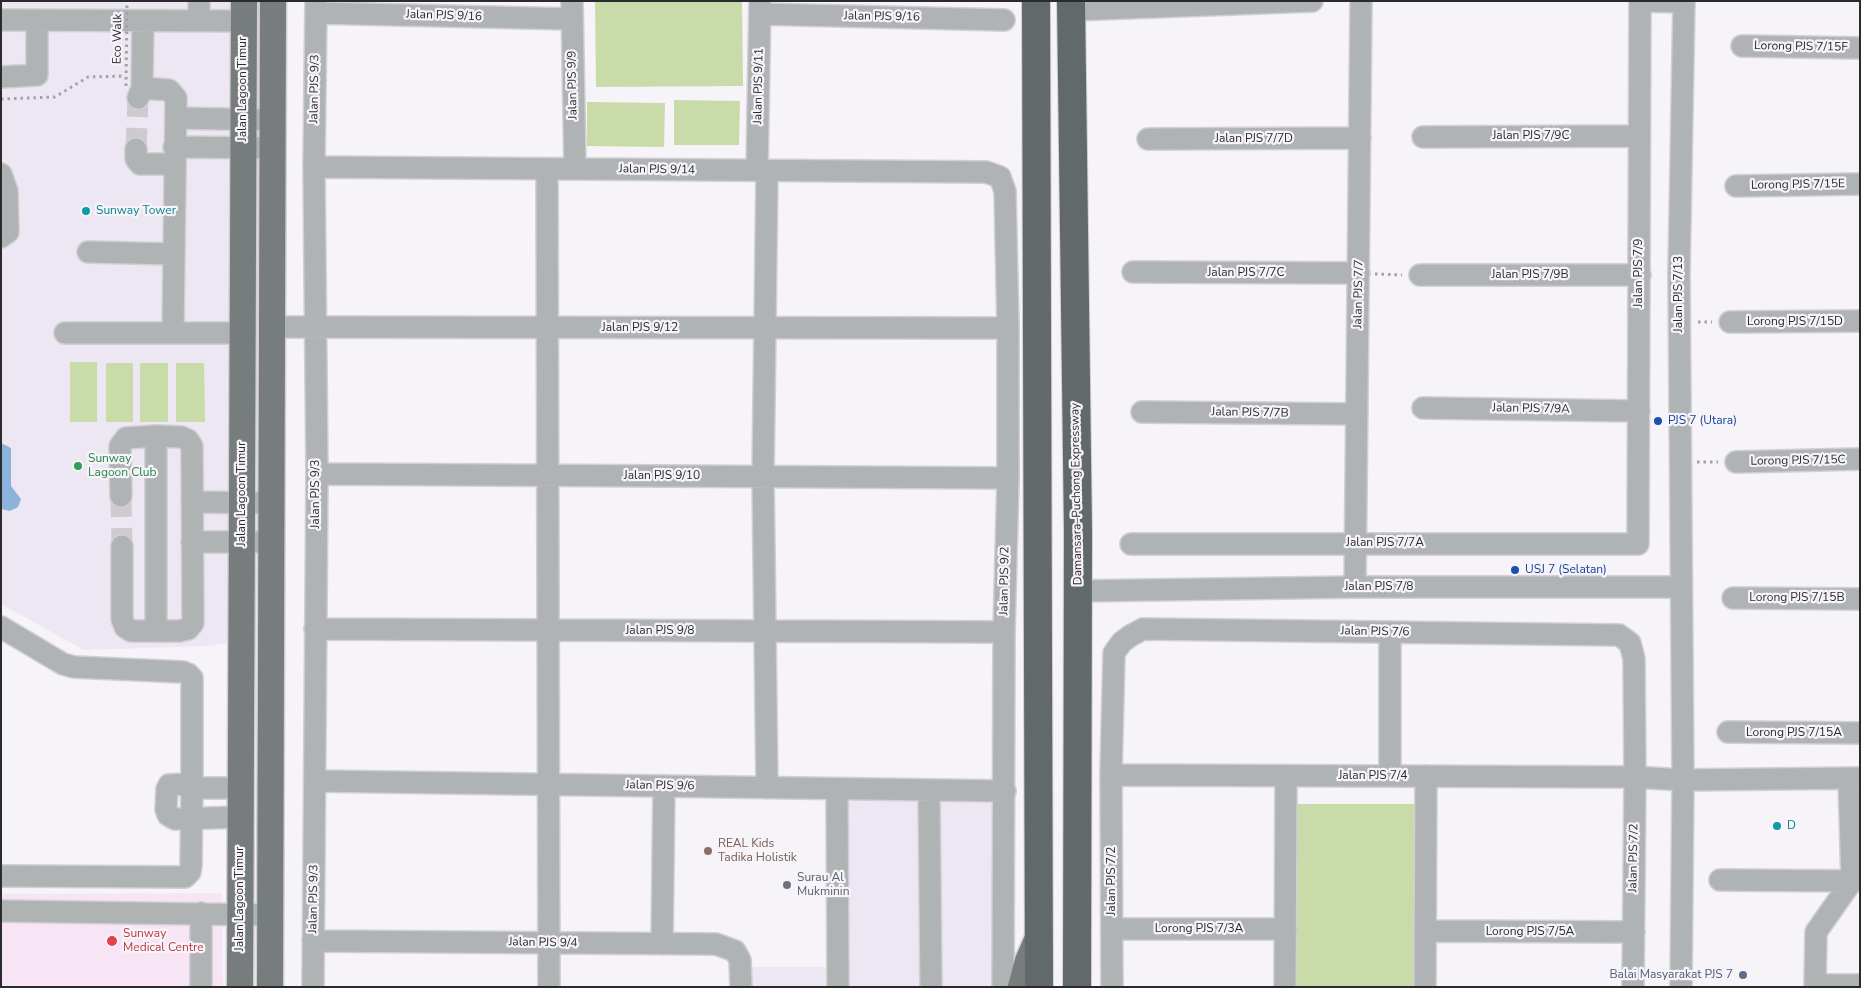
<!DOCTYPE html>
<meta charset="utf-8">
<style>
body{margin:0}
#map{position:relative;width:1861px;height:988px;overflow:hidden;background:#f6f3f9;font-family:"Nunito Sans",sans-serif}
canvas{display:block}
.frame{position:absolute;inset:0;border:2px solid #2b2b2d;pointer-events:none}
</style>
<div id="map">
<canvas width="1861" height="988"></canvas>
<div class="frame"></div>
</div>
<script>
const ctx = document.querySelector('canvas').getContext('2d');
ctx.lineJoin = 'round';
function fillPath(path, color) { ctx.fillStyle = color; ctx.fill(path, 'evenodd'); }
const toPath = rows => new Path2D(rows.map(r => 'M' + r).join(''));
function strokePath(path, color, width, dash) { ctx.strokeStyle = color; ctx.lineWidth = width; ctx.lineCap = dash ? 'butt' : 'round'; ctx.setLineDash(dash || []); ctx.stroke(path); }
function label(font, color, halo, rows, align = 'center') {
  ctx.font = font + ' "Nunito Sans",sans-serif'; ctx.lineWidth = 4.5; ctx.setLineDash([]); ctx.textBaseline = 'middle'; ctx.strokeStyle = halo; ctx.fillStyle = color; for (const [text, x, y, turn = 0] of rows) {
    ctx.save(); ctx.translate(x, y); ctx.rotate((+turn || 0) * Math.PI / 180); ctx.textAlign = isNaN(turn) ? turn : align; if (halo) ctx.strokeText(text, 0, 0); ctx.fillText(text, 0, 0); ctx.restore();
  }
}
fillPath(toPath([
 [1,1,229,1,227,643,207,646,84,650,1,604],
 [848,793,1016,796,1011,987,751,987,751,967,850,967]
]), '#ece7f3');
fillPath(toPath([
 [222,893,223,987,1,987,1,894]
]), '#f7e4f5');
fillPath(toPath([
 [595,1,742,1,743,86,596,87],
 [674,100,740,101,739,145,674,145],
 [587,102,665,103,664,147,587,146],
 [70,362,97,362,97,422,70,422],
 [106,363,133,363,133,422,106,422],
 [140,363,168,363,168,422,140,422],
 [176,363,204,363,205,422,176,422],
 [1295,804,1420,804,1420,987,1294,987]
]), '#c9dba8');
fillPath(toPath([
 [1,443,11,448,11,486,21,499,18,507,10,511,1,509]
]), '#8cb3dc');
strokePath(toPath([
 [136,149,138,98],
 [121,496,122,546]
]), '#cdcbd0', 21, [21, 11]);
const minor = toPath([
 [572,1,575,169],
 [1640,1,1684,2],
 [1072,10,1312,1],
 [316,13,572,19],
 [760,14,1004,20],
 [1,20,244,21],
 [199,21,199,1],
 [1742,46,1860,48],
 [1,77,37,75,37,20],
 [142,88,169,90,176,98,173,333,242,333],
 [138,98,142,88,143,21],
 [176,118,273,120],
 [1423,137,1639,136],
 [1148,139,1360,138],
 [174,147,273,148],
 [136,149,136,159,140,164,174,164],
 [314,167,986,172,1000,177,1005,191,1008,328,1008,478,1004,632,1003,987],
 [547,169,549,987],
 [757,171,760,1],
 [767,171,763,477,767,788],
 [1,174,7,191,8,232,1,237],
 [1736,186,1860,184],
 [88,252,174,254],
 [1133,272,1359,273],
 [1420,275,1640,275],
 [1730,322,1860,321],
 [272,327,1008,328],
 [65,333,173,333],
 [1423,408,1639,411],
 [1142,412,1357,414],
 [156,436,156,631],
 [1736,462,1860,459],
 [317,474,1008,478],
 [121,496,120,446,126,438,156,436,181,437,188,440,192,446,193,623,188,629,179,631,131,631,125,627,122,619,122,546],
 [192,502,272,503],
 [192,542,271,542],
 [1131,544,1638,544,1640,1],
 [1355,587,1361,1],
 [1078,591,1355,587,1680,587],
 [1733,598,1860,599],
 [1,627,63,664,74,667,183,672,188,674,192,678,192,788,191,866,190,872,185,877,1,876],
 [315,629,1004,632],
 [1728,732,1860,733],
 [1111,775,1635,777,1634,659,1630,643,1619,635,1143,629,1130,636,1122,642,1114,653,1111,775,1112,987],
 [1390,776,1390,632],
 [315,781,1005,791],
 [240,788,192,788,187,784,169,785,167,789,166,809,168,815,175,819,240,817],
 [837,789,838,987],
 [929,790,931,987],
 [1720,880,1860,881],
 [1,911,270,915],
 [201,913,201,987],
 [1112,929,1286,929],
 [1426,931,1634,932],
 [313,941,716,944,735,951,740,960,741,987],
 [662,944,664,786],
 [1815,985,1860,985],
 [313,987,317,474,314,167,316,1],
 [1285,987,1286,776],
 [1425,987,1426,776],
 [1633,987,1635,777,1683,780,1860,778],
 [1681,987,1683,780,1679,273,1684,1],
 [1815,987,1816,932,1852,881,1849,778]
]);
const major = toPath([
 [240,987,244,1],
 [270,987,273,1],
 [1021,987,1028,961,1038,938]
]);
const highway = toPath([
 [1036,1,1039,987],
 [1071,1,1078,532,1077,987]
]);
strokePath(minor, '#d1cfd4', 24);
strokePath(major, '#d1cfd4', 29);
strokePath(highway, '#d1cfd4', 30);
strokePath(toPath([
 [1,99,55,97,88,77,125,76],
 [1375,274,1402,275],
 [1698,322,1712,322],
 [1697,462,1718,462]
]), '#a4a2a6', 3, [2.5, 4]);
strokePath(minor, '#b0b3b3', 21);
strokePath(major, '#777c7d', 26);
strokePath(highway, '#62696a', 28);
strokePath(toPath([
 [126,86,127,1]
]), '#a4a2a6', 3, [2.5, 4]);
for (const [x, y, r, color] of [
 [86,211,5,"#0f9aa8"],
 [1658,421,5,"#1a4fb4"],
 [78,466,5,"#2e9e5b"],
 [1515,570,5,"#1a4fb4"],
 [1777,826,5,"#0f9aa8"],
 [708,851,5,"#8d6e63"],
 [787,885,5,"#6b7280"],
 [112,941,6,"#e0444e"],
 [1743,975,5,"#5c6f8a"]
]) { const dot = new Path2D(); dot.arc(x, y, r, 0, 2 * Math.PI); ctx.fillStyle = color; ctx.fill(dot); strokePath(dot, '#f6f3f9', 2); }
label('12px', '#2b2b2d', '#f6f3f9', [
 ["Jalan PJS 9/16",444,16,2],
 ["Jalan PJS 9/16",882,17,1],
 ["Eco Walk",118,39,-89],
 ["Lorong PJS 7/15F",1801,47,1],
 ["Jalan PJS 9/9",573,85,-91],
 ["Jalan PJS 9/11",759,86,-89],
 ["Jalan Lagoon Timur",243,89,-90],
 ["Jalan PJS 9/3",315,89,-89],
 ["Jalan PJS 7/9C",1531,136],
 ["Jalan PJS 7/7D",1254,139],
 ["Jalan PJS 9/14",657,170,1],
 ["Lorong PJS 7/15E",1798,185,-1],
 ["Jalan PJS 7/7C",1246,273],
 ["Jalan PJS 7/9",1639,273,-90],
 ["Jalan PJS 7/9B",1530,275],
 ["Jalan PJS 7/7",1359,294,-89],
 ["Jalan PJS 7/13",1679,294,-90],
 ["Lorong PJS 7/15D",1795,322],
 ["Jalan PJS 9/12",640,328],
 ["Jalan PJS 7/9A",1531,409,1],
 ["Jalan PJS 7/7B",1250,413,1],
 ["Lorong PJS 7/15C",1798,461,-1],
 ["Jalan PJS 9/10",662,476],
 ["Jalan Lagoon Timur",242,494,-90],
 ["Jalan PJS 9/3",316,494,-90],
 ["Damansara–Puchong Expressway",1077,494,-91],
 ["Jalan PJS 7/7A",1385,543],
 ["Jalan PJS 9/2",1005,581,-89],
 ["Jalan PJS 7/8",1379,587],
 ["Lorong PJS 7/15B",1797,598],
 ["Jalan PJS 9/8",660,631],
 ["Jalan PJS 7/6",1375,632,1],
 ["Lorong PJS 7/15A",1794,733],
 ["Jalan PJS 7/4",1373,776],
 ["Jalan PJS 9/6",660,786,1],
 ["Jalan PJS 7/2",1634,858,-89],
 ["Jalan PJS 7/2",1112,881,-90],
 ["Jalan Lagoon Timur",240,899,-90],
 ["Jalan PJS 9/3",314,899,-89],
 ["Lorong PJS 7/3A",1199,929],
 ["Lorong PJS 7/5A",1530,932],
 ["Jalan PJS 9/4",543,943,1]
]);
label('12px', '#0d838f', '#f6f3f9', [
 ["Sunway Tower",96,211],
 ["D",1787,826]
], 'left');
label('12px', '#164399', '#f6f3f9', [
 ["PJS 7 (Utara)",1668,421],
 ["USJ 7 (Selatan)",1525,570]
], 'left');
label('12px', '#27864d', '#f6f3f9', [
 ["Sunway",88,459],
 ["Lagoon Club",88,473]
], 'left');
label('12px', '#785e54', '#f6f3f9', [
 ["REAL Kids",718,844],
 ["Tadika Holistik",718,858]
], 'left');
label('12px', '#5b616d', '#f6f3f9', [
 ["Surau Al",797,878],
 ["Mukminin",797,892]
], 'left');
label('12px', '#be3a42', '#f6f3f9', [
 ["Sunway",123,934],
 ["Medical Centre",123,948]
], 'left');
label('12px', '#4e5e75', '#f6f3f9', [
 ["Balai Masyarakat PJS 7",1733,975]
], 'right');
</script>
